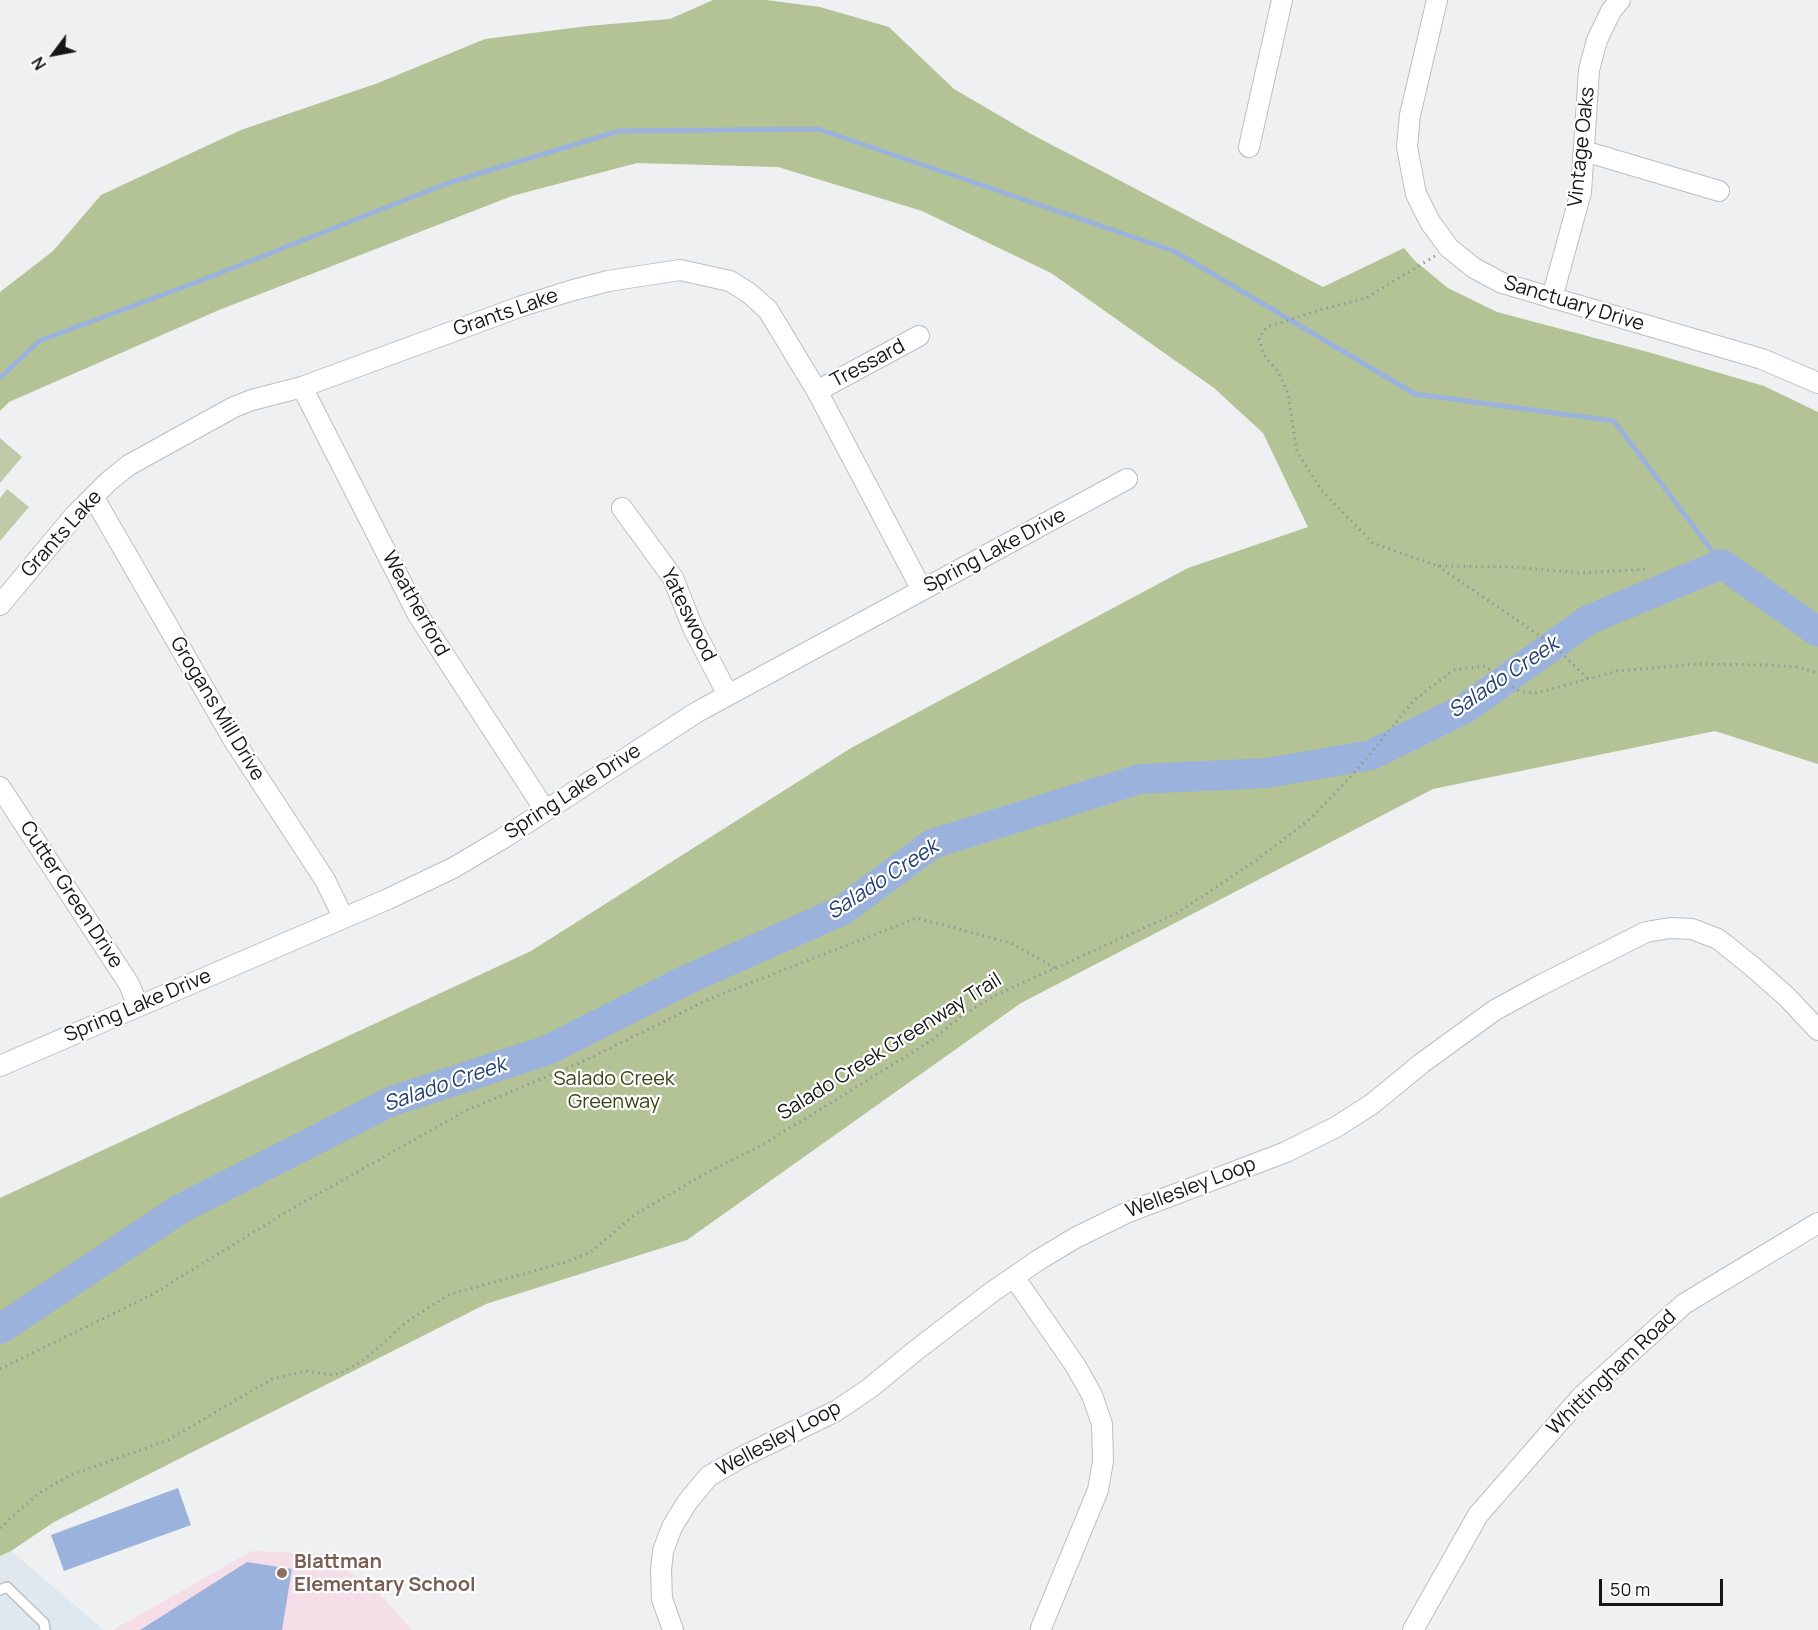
<!DOCTYPE html>
<style>
body{margin:0}
#map{position:relative;width:1818px;height:1630px;overflow:hidden;background:#eef0f2;font-family:Manrope,sans-serif}
canvas{display:block}
.north{position:absolute;left:24px;top:24px;width:60px;height:60px;-webkit-text-stroke:4px #fff;paint-order:stroke;rotate:238deg;font-size:16px;font-weight:700;line-height:24px;text-align:center;color:#151617}
.north::after{content:'';display:block;margin:auto;width:21px;height:27px;background:#151617;clip-path:polygon(50% 0,100% 100%,50% 72%,0 100%)}
.scale{position:absolute;left:1599px;top:1579px;width:124px;height:27px;box-sizing:border-box;border:3px solid #151617;border-top:0;padding-left:8px;font-size:18px;line-height:21px;white-space:nowrap;color:#151617;-webkit-text-stroke:4px #fff;paint-order:stroke}
</style>
<div id="map">
<canvas width="1818" height="1630"></canvas>
<div class="north">N</div>
<div class="scale">50 m</div>
</div>
<script>
const ctx = document.querySelector('canvas').getContext('2d');
ctx.lineJoin = 'round';
function fillPath(path, color) { ctx.fillStyle = color; ctx.fill(path, 'evenodd'); }
const toPath = rows => new Path2D(rows.map(r => 'M' + r).join(''));
function strokePath(path, color, width, dash) { ctx.strokeStyle = color; ctx.lineWidth = width; ctx.lineCap = dash ? 'butt' : 'round'; ctx.setLineDash(dash || []); ctx.stroke(path); }
function label(font, color, halo, rows, align = 'center') {
  ctx.font = font + ' Manrope,sans-serif'; ctx.lineWidth = 4.5; ctx.setLineDash([]); ctx.textBaseline = 'middle'; ctx.strokeStyle = halo; ctx.fillStyle = color; for (const [text, x, y, turn = 0] of rows) {
    ctx.save(); ctx.translate(x, y); ctx.rotate((+turn || 0) * Math.PI / 180); ctx.textAlign = isNaN(turn) ? turn : align; if (halo) ctx.strokeText(text, 0, 0); ctx.fillText(text, 0, 0); ctx.restore();
  }
}
fillPath(toPath([
 [11,1551,104,1630,0,1630,0,1556]
]), '#dfe7ef');
fillPath(toPath([
 [252,1551,323,1554,378,1592,412,1630,113,1630]
]), '#f6dee8');
fillPath(toPath([
 [0,438,22,457,0,483],
 [7,489,29,507,0,541,0,498]
]), '#bfcba8');
fillPath(toPath([
 [713,0,766,0,820,7,889,27,954,89,1031,134,1323,287,1404,248,1415,261,1448,288,1497,312,1648,352,1764,386,1818,412,1818,764,1715,731,1433,789,1021,1003,687,1240,486,1304,54,1522,11,1551,0,1556,0,1198,531,951,851,748,1188,568,1308,527,1263,433,1214,388,1051,273,922,211,778,167,637,163,512,196,219,310,9,402,0,411,0,292,53,251,101,195,241,130,378,83,485,39,588,26,670,19]
]), '#b4c395');
fillPath(toPath([
 [178,1488,191,1525,64,1571,51,1535],
 [247,1562,292,1569,282,1630,140,1630]
]), '#9bb3dc');
strokePath(toPath([
 [0,378,39,341,197,282,448,183,619,131,818,129,1174,251,1415,394,1614,421,1722,564]
]), '#9bb3dc', 5);
strokePath(toPath([
 [0,1329,180,1209,392,1101,548,1050,686,980,843,910,932,844,1140,779,1267,773,1371,755,1466,708,1588,620,1722,564,1818,632]
]), '#9bb3dc', 30);
const service = toPath([
 [0,1590,7,1587,44,1623,45,1630]
]);
const minor = toPath([
 [1437,0,1410,115,1407,147,1416,194,1430,222,1449,248,1474,268,1502,283,1762,359,1818,383],
 [1249,147,1282,0],
 [1584,151,1719,191],
 [1552,298,1581,192,1589,70,1597,40,1611,11,1620,0],
 [302,387,418,615,545,810],
 [817,391,919,336],
 [94,498,233,739,325,880,343,917],
 [622,508,673,578,693,628,728,695],
 [0,605,74,516,109,481,129,465,234,407,252,400,302,387,522,306,570,291,608,281,680,270,730,281,749,293,768,310,817,391,922,590],
 [0,787,129,984,138,1006],
 [0,1066,388,899,453,868,502,839,697,712,1127,479],
 [1014,1277,1075,1365,1092,1395,1102,1424,1103,1461,1098,1490,1041,1628],
 [673,1630,662,1599,661,1570,663,1551,672,1527,688,1501,709,1476,742,1457,836,1411,870,1388,915,1351,992,1292,1037,1261,1075,1238,1126,1213,1286,1152,1336,1127,1372,1104,1422,1063,1495,1010,1541,985,1646,932,1670,928,1692,929,1718,939,1753,967,1787,997,1818,1030],
 [1413,1630,1478,1515,1581,1397,1684,1304,1818,1223]
]);
strokePath(service, '#bcbec1', 12);
strokePath(minor, '#bcbec1', 22);
strokePath(toPath([
 [1435,256,1366,298,1323,309,1267,327,1259,338,1264,355,1278,372,1288,393,1297,452,1323,492,1373,543,1438,566,1513,567,1581,573,1649,569],
 [1438,566,1553,645,1587,678],
 [0,1369,153,1294,288,1211,465,1111,584,1061,709,999,917,918,1011,943,1055,968],
 [0,1528,39,1493,71,1475,168,1440,272,1379,306,1371,333,1375,342,1372,364,1360,408,1321,448,1295,566,1262,591,1252,634,1215,708,1172,762,1145,816,1112,932,1040,963,1015,996,995,1177,913,1258,859,1310,819,1356,771,1415,699,1454,670,1485,666,1519,691,1537,693,1617,671,1698,664,1766,665,1798,667,1818,673]
]), '#969799', 3, [1.5, 4.5]);
strokePath(service, '#fff', 9);
strokePath(minor, '#fff', 20);
for (const [x, y, r, color] of [
 [282,1573,6,"#8d6e63"]
]) { const dot = new Path2D(); dot.arc(x, y, r, 0, 2 * Math.PI); ctx.fillStyle = color; ctx.fill(dot); strokePath(dot, '#fff', 2); }
label('20px', '#151617', '#fff', [
 ["Vintage Oaks",1582,147,-84],
 ["Sanctuary Drive",1574,304,17],
 ["Grants Lake",506,313,-19],
 ["Tressard",868,364,-28],
 ["Grants Lake",62,534,-48],
 ["Spring Lake Drive",995,551,-28],
 ["Weatherford",415,604,61],
 ["Yateswood",688,615,64],
 ["Grogans Mill Drive",217,709,59],
 ["Spring Lake Drive",573,792,-33],
 ["Cutter Green Drive",71,895,57],
 ["Spring Lake Drive",138,1006,-23],
 ["Salado Creek Greenway Trail",890,1047,-32],
 ["Wellesley Loop",1191,1188,-21],
 ["Whittingham Road",1612,1373,-44],
 ["Wellesley Loop",779,1439,-28]
]);
label('20px', '#384612', '#fff', [
 ["Salado Creek",614,1079],
 ["Greenway",614,1102]
]);
label('bold 20px', '#785e54', '#fff', [
 ["Blattman",294,1562],
 ["Elementary School",294,1585]
], 'left');
label('italic 21px', '#223e71', '#fff', [
 ["Salado Creek",1504,678,-34],
 ["Salado Creek",883,880,-33],
 ["Salado Creek",445,1085,-19]
]);
</script>
